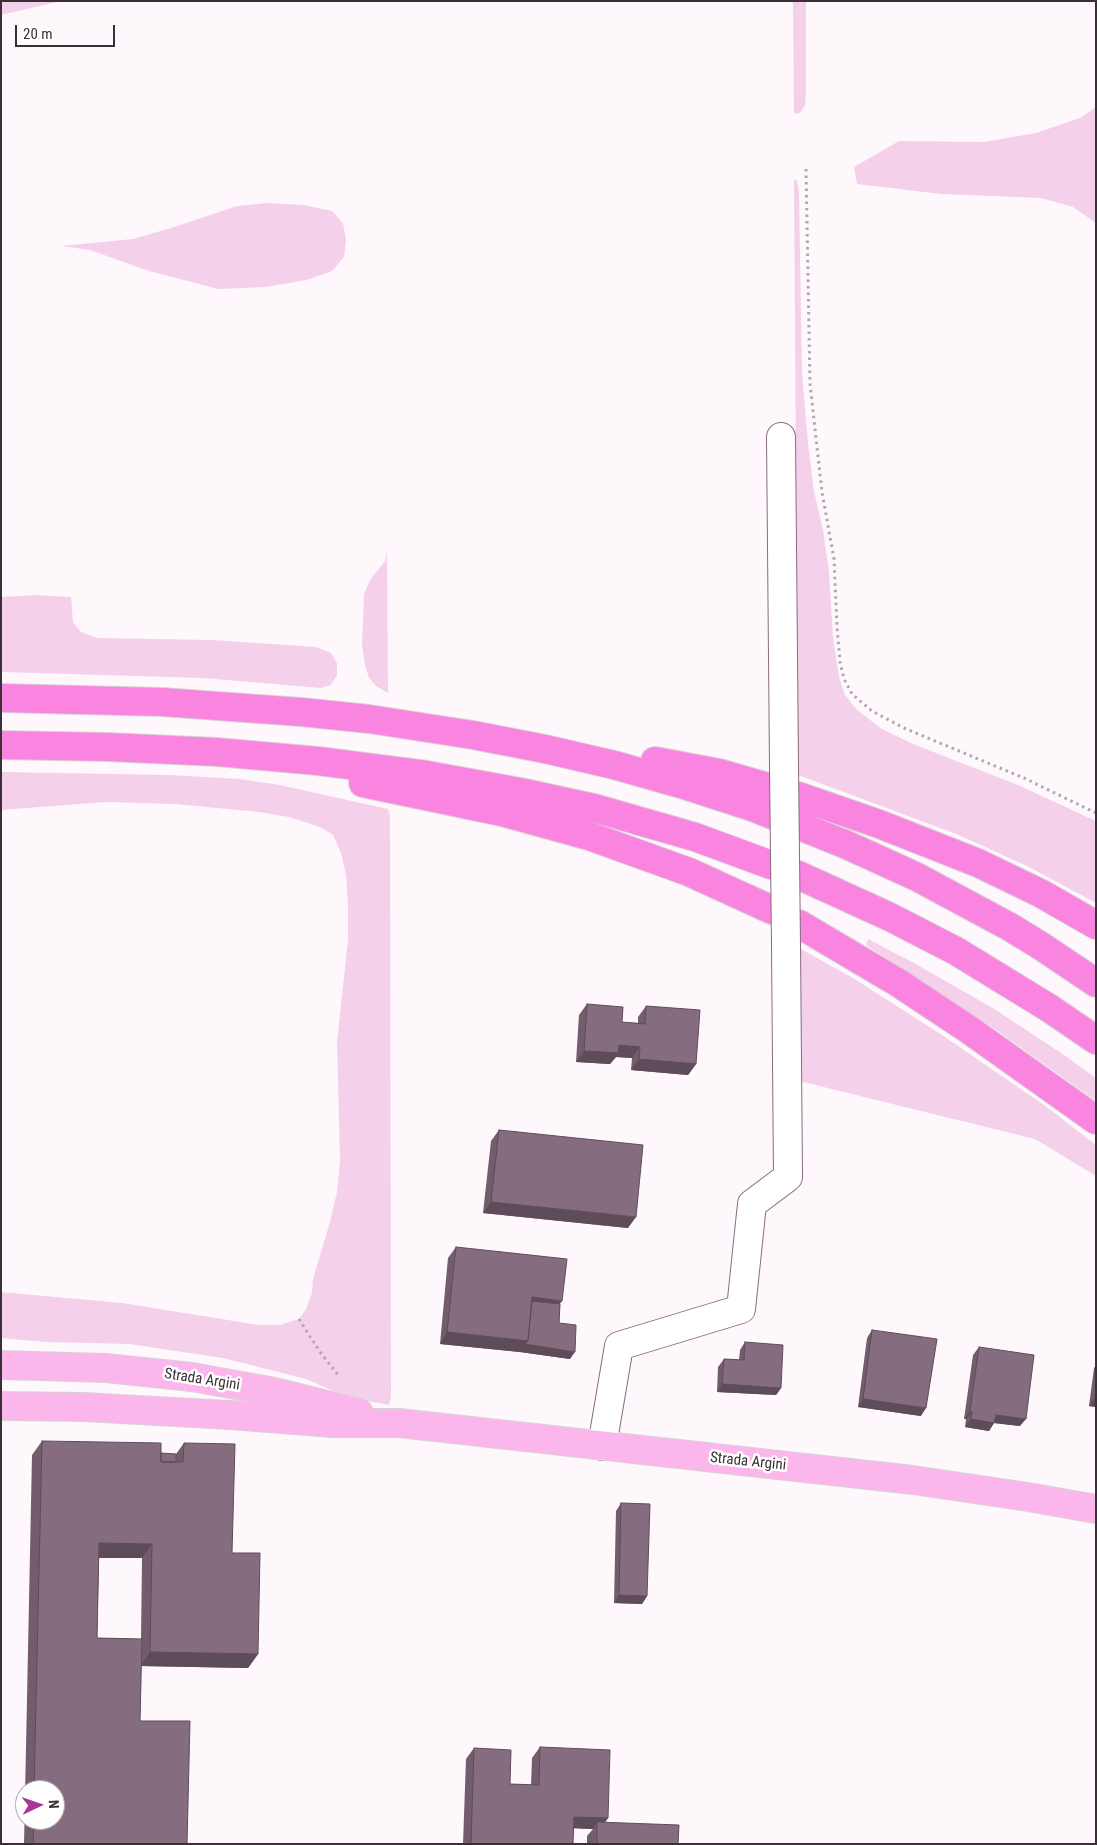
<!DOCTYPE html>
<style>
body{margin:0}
#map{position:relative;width:1097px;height:1845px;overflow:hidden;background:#fef8fc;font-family:"Roboto Condensed",sans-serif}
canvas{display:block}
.frame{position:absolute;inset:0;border:2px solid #3a2f37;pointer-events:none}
.north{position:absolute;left:15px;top:1780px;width:50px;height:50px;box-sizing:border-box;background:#fff;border:1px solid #b0acaf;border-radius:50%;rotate:87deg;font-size:14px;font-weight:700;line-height:20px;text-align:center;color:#3a2f37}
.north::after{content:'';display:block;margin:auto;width:18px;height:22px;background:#a93894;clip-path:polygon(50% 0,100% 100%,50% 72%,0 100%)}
.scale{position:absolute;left:15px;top:25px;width:100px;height:22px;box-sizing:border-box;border:2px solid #3a2f37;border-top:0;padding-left:6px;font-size:15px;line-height:18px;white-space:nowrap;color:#3a2f37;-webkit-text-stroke:4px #fff;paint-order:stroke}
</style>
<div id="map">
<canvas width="1097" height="1845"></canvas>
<div class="frame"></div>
<div class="north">N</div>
<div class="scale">20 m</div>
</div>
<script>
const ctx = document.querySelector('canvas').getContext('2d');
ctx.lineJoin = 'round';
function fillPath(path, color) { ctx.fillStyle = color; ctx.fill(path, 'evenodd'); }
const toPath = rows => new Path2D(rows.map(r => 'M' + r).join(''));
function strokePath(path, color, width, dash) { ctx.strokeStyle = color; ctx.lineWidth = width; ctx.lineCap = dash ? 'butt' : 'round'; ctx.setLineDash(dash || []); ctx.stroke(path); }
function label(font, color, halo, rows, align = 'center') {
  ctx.font = font + ' "Roboto Condensed",sans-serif'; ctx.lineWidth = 5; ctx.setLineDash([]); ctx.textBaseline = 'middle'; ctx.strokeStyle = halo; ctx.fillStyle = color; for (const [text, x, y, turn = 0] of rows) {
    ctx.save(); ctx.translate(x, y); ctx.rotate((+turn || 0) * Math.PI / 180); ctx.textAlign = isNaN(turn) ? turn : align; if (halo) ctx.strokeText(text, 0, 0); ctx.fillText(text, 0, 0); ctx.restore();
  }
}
fillPath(toPath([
 [1,1,61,1,1,15],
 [793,1,806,1,806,94,805,105,800,113,794,114],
 [1096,107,1096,223,1073,207,1041,198,941,194,857,184,854,167,899,141,984,142,1036,133,1080,118],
 [794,179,797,181,799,191,802,374,808,444,814,491,823,530,829,572,833,637,839,677,845,695,857,710,882,729,913,744,1018,785,1096,821,1096,903,1027,866,956,834,798,775],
 [268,203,304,205,332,211,343,223,346,240,344,257,332,271,307,280,265,287,218,289,149,271,90,250,61,246,133,239,171,228,237,206],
 [387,550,388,693,376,686,369,678,365,665,362,645,364,594,370,580,385,561],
 [35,595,71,597,73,622,81,632,97,638,212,640,316,647,331,653,337,663,337,675,331,685,321,688,203,678,1,672,1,597],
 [1,772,170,775,239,779,280,785,388,809,390,816,391,1397,389,1405,347,1397,306,1379,223,1358,129,1344,46,1342,1,1338,1,1292,122,1303,259,1325,280,1325,299,1319,306,1309,312,1293,313,1279,330,1222,337,1192,340,1161,337,1042,348,940,348,906,346,875,341,853,333,835,320,827,289,817,259,812,175,804,105,802,1,810],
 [868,939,914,963,996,1010,1064,1055,1096,1078,1096,1101,999,1032,866,945],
 [799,948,853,978,942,1035,1044,1105,1096,1145,1096,1176,1035,1139,799,1081]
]), '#f5d0ea');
const minor = toPath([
 [781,437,784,766],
 [602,1446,619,1346,741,1309,752,1204,788,1177,786,946]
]);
const major = toPath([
 [1,1365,106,1368,192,1377,275,1392,359,1413],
 [1,1406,84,1407,230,1415,332,1423,399,1423,913,1480,1028,1497,1096,1509]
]);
const highway = toPath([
 [1,698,162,702,301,712,369,719,473,735,545,749,614,765,681,784,755,808,847,845,917,877,1010,927,1041,946,1096,983],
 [1,745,108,747,217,752,318,761,427,775,520,792,594,808,695,837,771,865],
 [655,761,719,773,771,788],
 [363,783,502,812,589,836,689,872,772,910],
 [798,796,879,824,978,863,1042,894,1096,925],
 [798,875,890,917,956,951,1049,1008,1096,1040],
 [799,924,897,982,968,1029,1096,1120]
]);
strokePath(minor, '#866c7f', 30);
strokePath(major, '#d8d5d7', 30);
strokePath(highway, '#d8d5d7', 30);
strokePath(toPath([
 [806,169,810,384,822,492,834,559,837,627,840,662,844,679,852,694,872,711,904,728,1024,778,1096,813],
 [299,1319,320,1352,339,1376]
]), '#b0a8ad', 3, [2.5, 4]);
strokePath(minor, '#fff', 28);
strokePath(major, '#fbb6ec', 28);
strokePath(highway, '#f985e0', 28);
const minorBridge = toPath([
 [784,766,786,946]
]);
strokePath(minorBridge, '#866c7f', 30, []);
strokePath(minorBridge, '#fff', 28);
fillPath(toPath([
 [587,1004,622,1022,638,1023,638,1017,646,1006,696,1064,688,1075,631,1070,632,1058,616,1057,610,1064,576,1062,579,1015],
 [499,1130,628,1228,483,1213,491,1141],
 [456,1247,560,1304,559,1323,570,1359,520,1352,440,1344,448,1258],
 [872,1330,921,1416,858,1407,867,1338],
 [745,1342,781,1388,776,1395,717,1392,718,1367,724,1359,739,1360,740,1350],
 [979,1347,1020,1426,994,1423,989,1431,965,1427,966,1419,964,1419,973,1355],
 [1096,1365,1096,1407,1089,1406,1094,1368],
 [42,1441,161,1453,176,1454,184,1443,232,1553,258,1654,248,1668,141,1666,140,1721,187,1844,24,1844,32,1455],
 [99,1558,142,1558,141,1639,97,1638],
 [25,1790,55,1790,55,1820,25,1820],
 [621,1503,647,1596,642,1604,614,1603,616,1511],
 [540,1747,608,1818,605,1822,678,1844,587,1844,587,1836,593,1829,573,1828,573,1844,463,1844,466,1759,474,1748,510,1784,531,1785,532,1758]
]), '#735d6d');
fillPath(toPath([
 [619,1045,640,1047,632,1058,616,1057,610,1064,576,1062,584,1051],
 [639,1059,696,1064,688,1075,631,1070],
 [491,1202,636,1217,628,1228,483,1213],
 [532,1297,562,1301,554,1312,529,1309],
 [447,1332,528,1341,520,1352,440,1344],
 [525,1344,575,1352,570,1359,520,1352],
 [722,1384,781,1388,776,1395,717,1392],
 [1096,1397,1096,1407,1089,1406],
 [863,1399,926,1408,921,1416,858,1407],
 [970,1411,972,1412,966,1419,964,1419],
 [996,1415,1026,1419,1020,1426,994,1423,989,1431,965,1427,971,1419],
 [99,1543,152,1544,142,1558,89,1558],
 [619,1595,647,1596,642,1604,614,1603],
 [150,1652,258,1654,248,1668,140,1666],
 [574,1817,608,1818,600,1829,597,1822,593,1829,566,1828]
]), '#5e4c59');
const building = toPath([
 [587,1004,623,1007,622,1022,645,1024,646,1006,700,1010,696,1064,639,1059,640,1047,619,1045,618,1053,584,1051,587,1004],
 [499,1130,643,1145,636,1217,491,1202,499,1130],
 [456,1247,567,1259,562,1301,532,1297,528,1341,447,1332,456,1247],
 [532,1301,560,1304,559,1323,576,1325,575,1352,525,1344,528,1341,532,1301],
 [872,1330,937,1339,926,1408,863,1399,872,1330],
 [745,1342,783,1345,781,1388,722,1384,724,1359,744,1360,745,1342],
 [979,1347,1034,1355,1026,1419,996,1415,994,1423,971,1419,972,1412,970,1411,979,1347],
 [42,1441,161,1443,161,1462,183,1462,184,1443,235,1444,232,1553,260,1553,258,1654,150,1652,152,1544,99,1543,97,1638,142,1639,140,1721,190,1721,187,1844,33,1844,34,1820,55,1820,55,1790,34,1790,42,1441],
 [161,1453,176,1454,176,1462,161,1462,161,1453],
 [621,1503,650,1504,647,1596,619,1595,621,1503],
 [540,1747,610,1750,608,1818,574,1817,573,1844,471,1844,474,1748,511,1750,510,1784,539,1785,540,1747],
 [597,1822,679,1825,678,1844,597,1844,597,1822]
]);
fillPath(building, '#866c7f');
strokePath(building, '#5e4c59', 1);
label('15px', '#3a2f37', '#fff', [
 ["Strada Argini",202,1380,9],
 ["Strada Argini",748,1462,6]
]);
</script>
